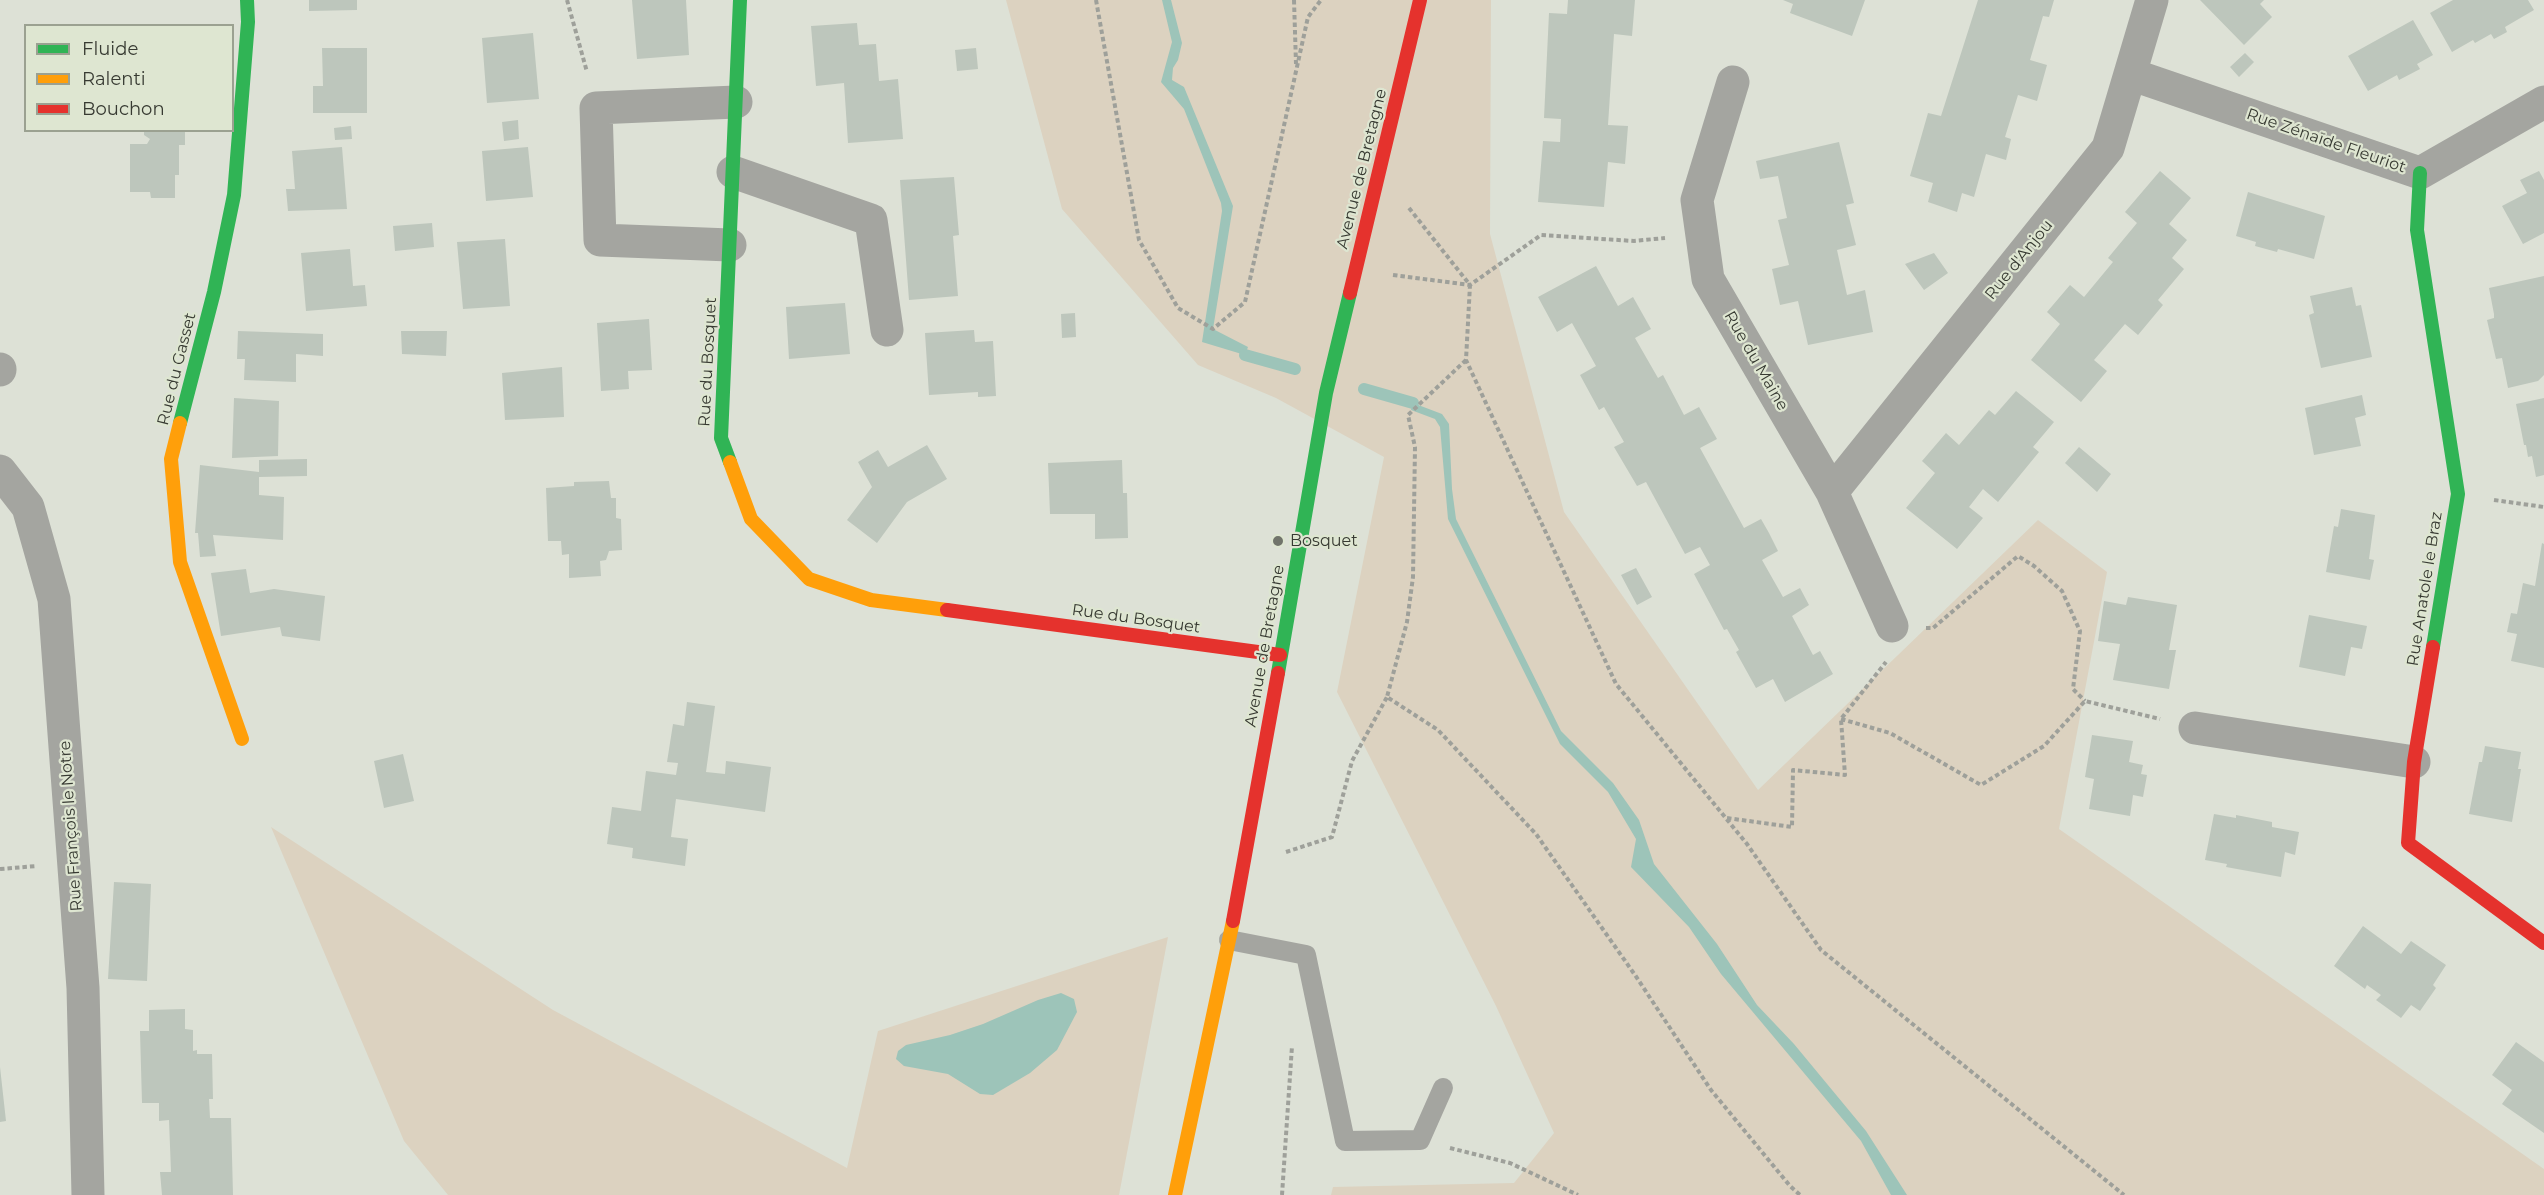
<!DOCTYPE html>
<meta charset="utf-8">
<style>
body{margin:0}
#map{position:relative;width:2544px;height:1195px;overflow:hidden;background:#dde1d6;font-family:Montserrat,sans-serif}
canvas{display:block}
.legend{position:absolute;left:24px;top:24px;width:210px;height:108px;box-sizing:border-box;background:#dee6d1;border:2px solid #9ba191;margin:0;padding:8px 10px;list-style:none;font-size:18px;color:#373a32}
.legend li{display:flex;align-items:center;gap:12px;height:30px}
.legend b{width:30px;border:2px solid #9ba191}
</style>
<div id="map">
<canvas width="2544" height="1195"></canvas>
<ul class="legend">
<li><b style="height:8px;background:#30b455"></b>Fluide</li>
<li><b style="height:8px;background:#ff9f0a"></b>Ralenti</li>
<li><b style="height:8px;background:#e5322d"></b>Bouchon</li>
</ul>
</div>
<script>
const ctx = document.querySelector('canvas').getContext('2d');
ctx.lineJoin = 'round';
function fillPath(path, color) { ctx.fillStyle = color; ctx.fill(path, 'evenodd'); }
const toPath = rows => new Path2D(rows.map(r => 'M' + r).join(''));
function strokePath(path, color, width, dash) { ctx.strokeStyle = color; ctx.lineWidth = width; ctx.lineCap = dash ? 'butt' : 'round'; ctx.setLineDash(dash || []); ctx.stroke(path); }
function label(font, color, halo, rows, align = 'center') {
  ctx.font = font + ' Montserrat,sans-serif'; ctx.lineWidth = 4.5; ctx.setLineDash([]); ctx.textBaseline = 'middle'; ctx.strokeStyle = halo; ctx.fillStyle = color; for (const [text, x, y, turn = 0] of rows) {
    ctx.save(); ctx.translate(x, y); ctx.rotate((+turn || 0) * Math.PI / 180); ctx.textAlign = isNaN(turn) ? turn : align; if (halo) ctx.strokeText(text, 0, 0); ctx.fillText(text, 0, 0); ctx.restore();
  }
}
fillPath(toPath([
 [1006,0,1491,0,1490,234,1564,512,1758,790,2038,520,2107,572,2059,829,2544,1169,2544,1195,1331,1195,1333,1187,1514,1183,1554,1133,1496,1006,1337,692,1384,457,1276,398,1198,365,1062,209],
 [271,827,553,1010,847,1168,878,1031,1168,937,1119,1195,448,1195,404,1141]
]), '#dcd2c0');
fillPath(toPath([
 [1162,0,1171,0,1182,43,1178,60,1173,68,1172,80,1184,87,1233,206,1213,329,1248,347,1245,355,1202,342,1222,211,1221,203,1184,109,1161,82,1172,42],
 [1413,403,1442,414,1449,424,1452,489,1456,519,1561,731,1613,783,1639,820,1654,864,1717,944,1757,1005,1794,1044,1866,1131,1907,1195,1891,1195,1861,1141,1721,974,1689,927,1631,867,1636,839,1608,792,1560,744,1448,519,1440,427,1435,419,1411,410],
 [1061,993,1074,999,1077,1012,1057,1050,1030,1073,993,1095,980,1094,948,1074,904,1066,896,1059,898,1051,906,1045,950,1035,983,1024,1038,1000]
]), '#9dc4b9');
strokePath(toPath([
 [1245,355,1295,369],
 [1364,389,1413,403]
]), '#9dc4b9', 12);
fillPath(toPath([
 [309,0,357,0,357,10,309,11],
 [632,0,686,0,689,55,637,59],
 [1568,0,1635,0,1632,36,1614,34,1608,125,1628,126,1625,164,1608,162,1604,207,1538,202,1543,141,1560,142,1561,119,1544,118,1549,13,1567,14],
 [1783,0,1865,0,1852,36,1790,13,1793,4],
 [1978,0,2054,0,2049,17,2043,16,2030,60,2047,65,2037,101,2018,95,2005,137,2011,139,2006,160,1986,154,1974,197,1962,193,1957,212,1928,202,1933,183,1910,176,1928,113,1941,116],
 [2200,0,2264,0,2260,4,2272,17,2244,45],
 [2453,0,2528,0,2534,10,2505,27,2507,32,2494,39,2491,34,2475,43,2473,40,2452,52,2430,13],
 [2413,20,2433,55,2417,64,2420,69,2399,80,2397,75,2368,91,2348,56],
 [857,23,859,45,876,44,879,81,898,79,903,139,848,143,844,83,816,86,811,26],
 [533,33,539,99,487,103,482,38],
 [322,48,367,48,367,113,313,113,313,86,323,86],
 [976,48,978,69,957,71,955,50],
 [2245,53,2254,62,2239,77,2230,67],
 [518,120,519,139,504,141,502,122],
 [351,126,352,139,335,140,334,128],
 [144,130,185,130,185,145,179,145,179,175,175,175,175,198,151,198,150,192,130,192,130,144,147,144,150,139,144,135],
 [1839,142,1854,203,1846,205,1856,245,1837,250,1847,295,1865,290,1873,332,1808,345,1798,301,1780,305,1772,269,1789,265,1778,220,1787,218,1778,176,1760,179,1756,161],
 [342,147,347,209,288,211,286,189,295,189,292,151],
 [528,147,533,197,486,201,482,151],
 [2160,171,2191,198,2169,224,2187,240,2172,258,2184,269,2158,300,2163,305,2138,335,2125,324,2094,360,2107,371,2081,402,2031,360,2060,324,2047,312,2070,285,2084,297,2113,262,2108,258,2137,223,2125,212],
 [2539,171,2544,180,2544,233,2523,244,2502,206,2527,193,2520,180],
 [954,177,959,235,953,236,958,296,909,300,900,180],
 [2248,192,2325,216,2314,259,2278,249,2277,252,2255,246,2256,242,2236,236],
 [432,223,434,247,395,251,393,226],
 [505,239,510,306,463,309,457,242],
 [350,249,353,286,365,285,367,306,306,311,301,253],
 [1934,253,1948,273,1924,290,1905,264],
 [1596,266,1618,306,1633,297,1651,329,1635,338,1658,378,1663,375,1684,415,1699,407,1717,439,1700,448,1744,528,1761,519,1769,533,1778,551,1762,560,1783,597,1800,588,1809,605,1792,616,1813,655,1820,651,1833,674,1785,702,1773,679,1756,688,1736,652,1739,650,1727,629,1724,630,1694,574,1710,565,1700,547,1685,554,1646,482,1637,486,1614,447,1624,442,1604,407,1599,410,1580,375,1596,366,1572,323,1557,332,1538,297],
 [2544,276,2544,375,2538,381,2508,388,2502,358,2496,359,2487,320,2494,318,2494,314,2489,288],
 [2352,287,2356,306,2361,305,2372,357,2321,368,2309,315,2314,313,2310,296],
 [845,303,850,354,789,359,786,307],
 [1075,313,1076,337,1062,338,1061,314],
 [649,319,652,370,628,371,629,389,601,391,597,323],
 [974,330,975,342,993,341,996,396,978,397,978,392,929,395,925,333],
 [238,331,323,334,323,356,296,354,296,382,244,380,245,359,237,359],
 [401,331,447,331,446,356,402,354],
 [562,367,564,417,505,420,502,373],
 [2016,391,2054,422,2033,447,2039,452,1998,502,1983,489,1969,507,1983,518,1957,549,1906,508,1935,473,1922,461,1946,433,1959,445,1989,410,1995,415],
 [2362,395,2366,415,2355,418,2361,446,2314,455,2305,408],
 [234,398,279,401,278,456,232,458],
 [2544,398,2544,475,2536,477,2532,456,2528,457,2526,445,2524,445,2516,404],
 [927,445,947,479,907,502,877,543,847,520,872,487,858,462,878,450,888,467],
 [2079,447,2111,474,2097,492,2065,463],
 [307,459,307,476,259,477,259,495,284,497,283,540,213,535,216,556,200,557,198,533,195,533,200,465,259,472,259,460],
 [1122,460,1123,493,1127,493,1128,538,1095,539,1095,514,1050,514,1048,463],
 [609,481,611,498,616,498,616,518,621,519,622,550,609,551,606,560,600,561,601,576,569,578,569,554,562,555,561,541,548,541,546,488,574,486,574,482],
 [2341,509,2375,515,2369,559,2374,560,2370,580,2326,572,2334,526,2338,527],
 [2542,543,2544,544,2544,668,2511,661,2517,634,2507,632,2511,613,2517,614,2523,583,2535,586],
 [1636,568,1652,597,1637,605,1621,575],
 [246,569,250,593,274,589,325,596,320,641,282,636,280,627,221,636,211,573],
 [2128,597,2177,605,2169,650,2176,650,2169,689,2113,680,2120,644,2098,641,2104,601,2126,605],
 [2309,615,2367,626,2362,649,2351,647,2345,676,2299,667],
 [687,702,715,706,706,772,725,774,726,761,771,767,765,812,676,799,671,837,688,839,685,866,632,858,633,848,607,844,612,807,641,811,646,771,676,775,678,763,667,762,673,724,684,726],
 [2092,735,2133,741,2129,762,2143,765,2141,774,2147,775,2143,797,2133,795,2130,816,2089,809,2094,779,2085,777],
 [2485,746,2521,752,2518,769,2521,769,2512,822,2469,814,2479,762,2482,762],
 [403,754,414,801,384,808,374,761],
 [2214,814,2236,818,2236,815,2272,822,2272,827,2299,832,2295,855,2285,852,2281,877,2226,867,2227,864,2205,860],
 [114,882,151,884,147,981,108,979],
 [2363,926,2401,954,2411,941,2446,965,2433,985,2436,988,2420,1011,2411,1005,2401,1018,2376,1000,2381,995,2367,985,2365,989,2334,966],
 [185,1009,185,1029,193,1030,193,1051,197,1050,197,1054,212,1054,213,1099,209,1099,210,1118,231,1118,233,1195,162,1195,160,1172,171,1172,169,1120,159,1121,159,1103,142,1103,140,1031,149,1031,149,1010],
 [2516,1042,2544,1062,2544,1133,2502,1104,2512,1090,2492,1075],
 [0,1067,6,1121,0,1122]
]), '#bdc6bc');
strokePath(toPath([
 [567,0,587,72],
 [1096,0,1139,240,1178,308,1213,329,1245,302,1308,17,1321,0],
 [1294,0,1296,64],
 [1409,208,1470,285,1466,360,1616,684,1747,844,1821,950,2124,1195],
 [1393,275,1470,285,1541,235,1634,241,1665,238],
 [1466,360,1408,415,1415,447,1413,577,1407,622,1387,697,1438,730,1536,834,1635,975,1711,1090,1790,1186,1800,1195],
 [2494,500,2544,507],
 [1926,628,1933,628,2018,556,2034,566,2062,591,2080,631,2073,689,2085,701],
 [1841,719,1890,733,1981,785,2044,746,2085,701,2160,719],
 [1727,818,1792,827,1793,770,1845,775,1841,719,1886,662],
 [1286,852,1332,837,1352,761,1387,697],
 [0,869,37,866],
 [1450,1148,1510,1163,1578,1195],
 [1282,1195,1292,1046]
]), '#9ea09a', 4, [4.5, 3]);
strokePath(toPath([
 [1229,940,1306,955,1345,1141,1420,1140,1443,1088]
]), '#a4a5a0', 20);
strokePath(toPath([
 [2130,74,2420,173,2544,102],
 [1733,82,1697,200,1708,279,1832,492,1892,626],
 [733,172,871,220,887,330],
 [730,245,600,240,596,108,736,102],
 [0,369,0,370],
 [0,471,28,507,54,599,83,988,88,1195],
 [1832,492,2108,148,2152,0],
 [2195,728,2414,762]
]), '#a4a5a0', 33);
strokePath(toPath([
 [2420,173,2417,230,2458,494,2433,647],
 [180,423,214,292,234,195,248,22,247,0],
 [730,462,721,438,740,0],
 [1278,673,1326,393,1350,293]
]), '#30b455', 14);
strokePath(toPath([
 [180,423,171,459,180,562,242,739],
 [730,462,751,519,809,579,871,600,947,610],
 [1175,1195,1233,921]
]), '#ff9f0a', 14);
strokePath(toPath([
 [1350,293,1420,0],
 [947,610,1280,655],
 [2433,647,2414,762,2408,843,2544,943],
 [1233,921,1278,673]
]), '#e5322d', 14);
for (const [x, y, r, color] of [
 [1278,541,6,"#71746b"]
]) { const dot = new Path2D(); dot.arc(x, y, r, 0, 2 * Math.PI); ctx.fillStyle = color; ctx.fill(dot); strokePath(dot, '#dee6d1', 2); }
label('16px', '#373a32', '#dee6d1', [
 ["Rue Zénaïde Fleuriot",2326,141,19],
 ["Avenue de Bretagne",1362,169,-76],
 ["Rue d'Anjou",2019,260,-51],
 ["Rue du Maine",1756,361,60],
 ["Rue du Bosquet",708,362,-87],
 ["Rue du Gasset",177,369,-76],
 ["Rue Anatole le Braz",2425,589,-81],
 ["Rue du Bosquet",1136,619,8],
 ["Avenue de Bretagne",1265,646,-80],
 ["Rue François le Notre",71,826,-94]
]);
label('16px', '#373a32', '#dee6d1', [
 ["Bosquet",1290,541]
], 'left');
</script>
